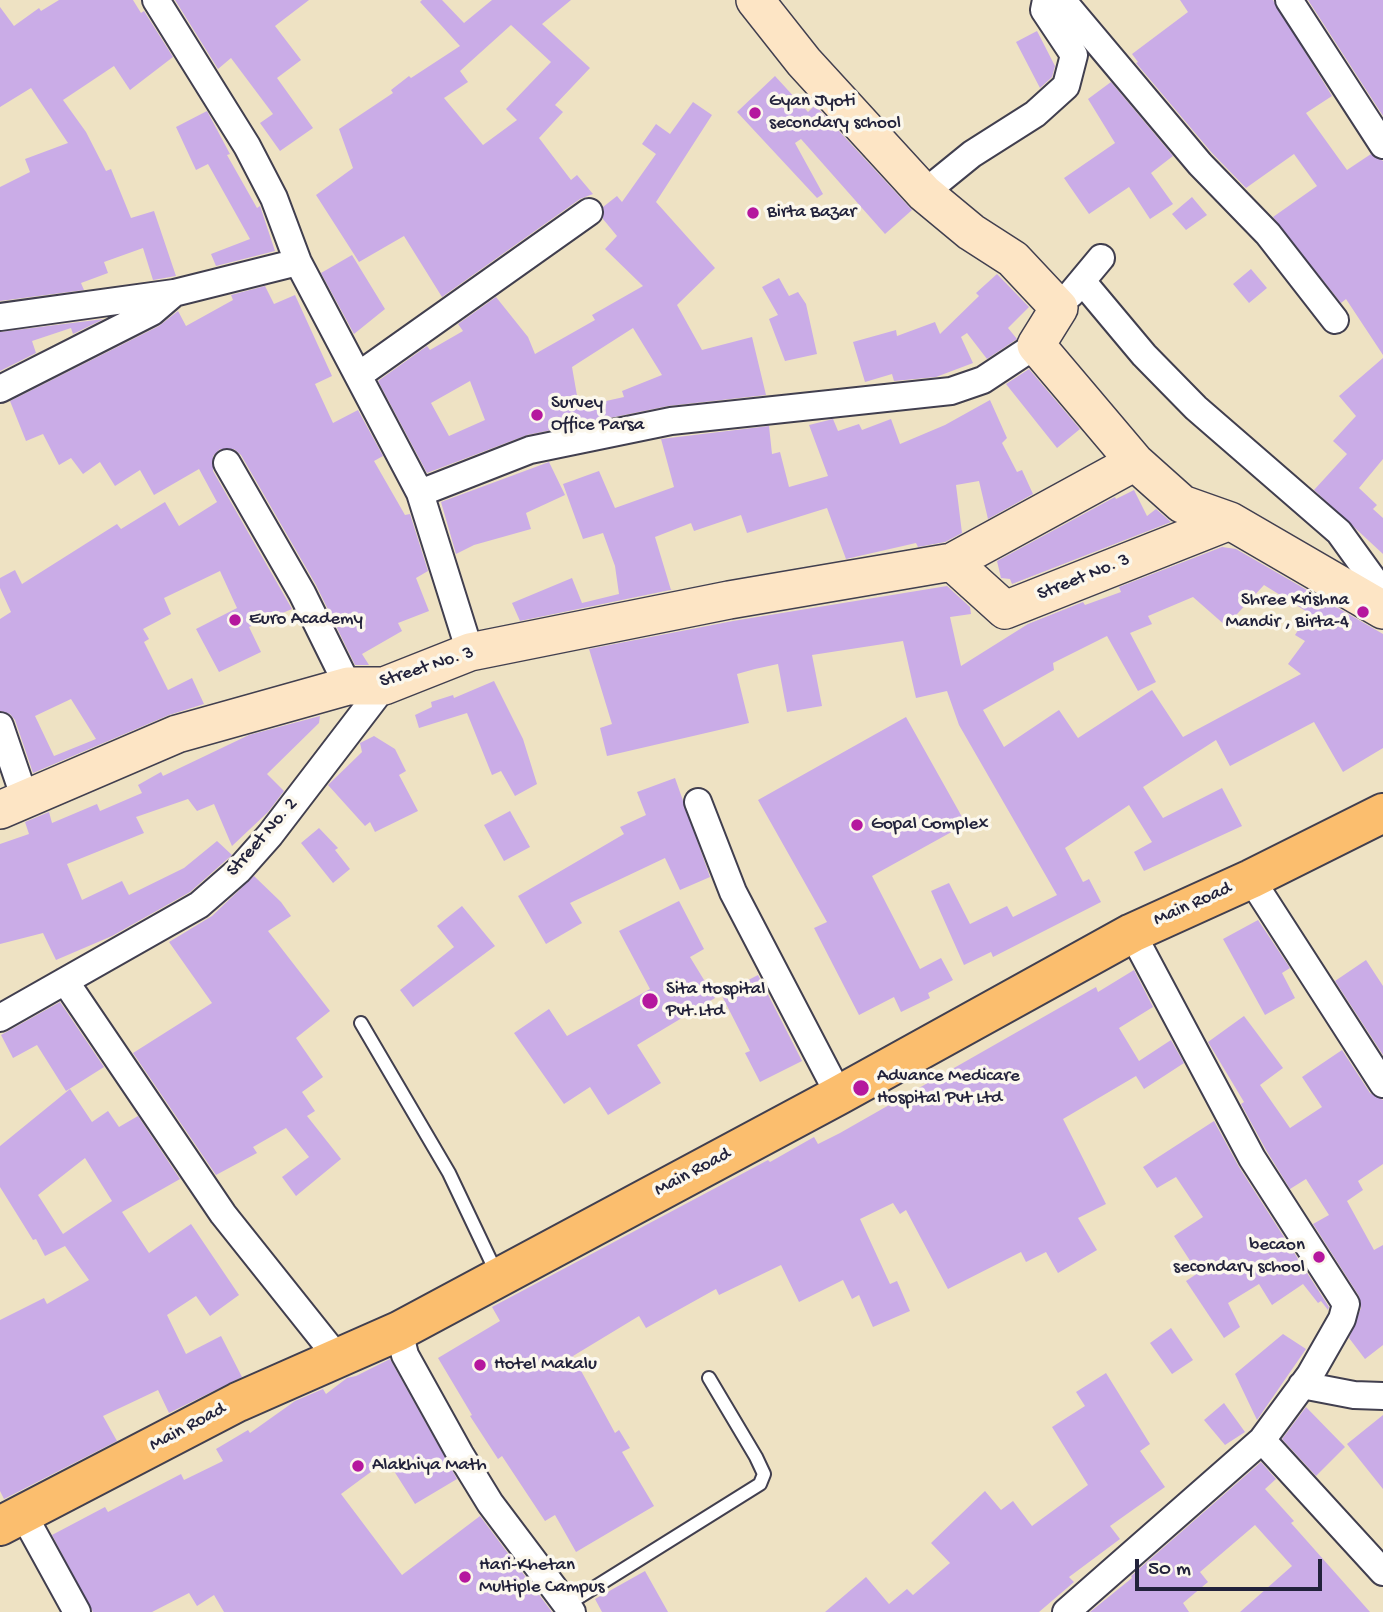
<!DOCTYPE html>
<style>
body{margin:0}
#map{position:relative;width:1383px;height:1612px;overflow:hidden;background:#eee2c3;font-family:"Gochi Hand",sans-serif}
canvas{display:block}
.scale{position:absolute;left:1135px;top:1559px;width:187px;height:32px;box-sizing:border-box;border:4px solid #22223b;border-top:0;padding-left:9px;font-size:21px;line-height:24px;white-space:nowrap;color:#22223b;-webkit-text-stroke:5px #fbf7ec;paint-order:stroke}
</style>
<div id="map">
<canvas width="1383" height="1612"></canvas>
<div class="scale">50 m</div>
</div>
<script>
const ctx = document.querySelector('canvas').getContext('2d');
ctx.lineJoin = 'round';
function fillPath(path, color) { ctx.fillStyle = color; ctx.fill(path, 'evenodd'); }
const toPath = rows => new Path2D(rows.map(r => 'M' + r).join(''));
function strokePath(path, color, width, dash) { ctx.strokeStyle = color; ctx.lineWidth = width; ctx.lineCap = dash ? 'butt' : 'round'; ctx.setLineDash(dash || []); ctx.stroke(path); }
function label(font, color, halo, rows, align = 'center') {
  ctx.font = font + ' "Gochi Hand",sans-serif'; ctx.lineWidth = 7; ctx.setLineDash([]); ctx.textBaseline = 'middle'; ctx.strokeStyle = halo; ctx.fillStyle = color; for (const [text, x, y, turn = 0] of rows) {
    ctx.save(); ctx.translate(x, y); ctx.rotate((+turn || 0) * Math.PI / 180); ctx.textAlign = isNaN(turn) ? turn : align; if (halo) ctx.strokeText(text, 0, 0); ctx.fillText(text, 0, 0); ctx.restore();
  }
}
fillPath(toPath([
 [59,0,133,0,141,13,144,11,173,57,130,90,114,66,63,100,86,132,106,171,111,169,131,218,154,211,176,276,153,280,143,248,104,262,108,273,81,283,84,290,0,301,0,187,30,172,25,159,68,143,31,88,0,107,0,7,14,26,39,8,41,11],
 [175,0,309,0,275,26,301,60,277,78,313,128,280,151,260,123,273,114,231,58,218,69],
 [422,0,442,0,464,23,492,0,571,0,542,24,590,68,555,105,563,112,539,138,571,180,577,175,593,194,580,199,442,297,404,236,359,262,316,195,353,168,339,129,393,93,391,90,409,76,411,78,460,46,420,2],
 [511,25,551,62,506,109,517,120,483,145,444,98,468,82,460,71],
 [1180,0,1273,0,1332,96,1306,113,1347,170,1371,154,1383,161,1383,355,1346,299,1341,303,1273,217,1317,186,1294,154,1246,188,1212,153,1136,63,1138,62,1132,54,1188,12],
 [1308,0,1383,0,1383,116],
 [1037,31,1055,66,1052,77,1040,88,1016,42],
 [775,76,808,112,815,105,912,210,885,234,801,139,795,143,823,194,817,198,737,112],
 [1111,82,1173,156,1151,173,1173,204,1150,219,1129,187,1089,214,1064,178,1115,143,1088,99],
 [693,102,712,115,656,202,715,268,677,305,702,350,752,337,766,395,668,406,527,435,427,473,378,381,427,346,430,350,463,331,458,324,496,297,528,337,535,354,595,320,592,315,643,286,605,249,617,236,603,219,603,207,617,196,622,202,656,154,642,144,656,124,670,134],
 [633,328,662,375,622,391,624,397,579,407,572,367],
 [470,381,485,420,449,436,431,403],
 [207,111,230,154,227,155,257,208,260,206,275,251,216,266,211,254,250,239,208,164,196,170,176,127],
 [1192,197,1207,215,1186,230,1172,214],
 [352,255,385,309,354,334,321,273],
 [1251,269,1267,288,1249,303,1233,284],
 [997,274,1029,307,1008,328,1017,339,987,359,967,333,961,337,973,363,936,377,894,381,892,374,865,382,853,342,896,330,897,336,935,322,940,334,979,296,976,293],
 [779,278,789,296,798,292,806,304,817,354,785,361,769,319,778,315,762,287],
 [265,286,274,304,295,295,332,376,315,384,333,423,358,410,383,456,374,461,405,515,410,514,428,571,416,578,429,611,398,623,402,631,362,654,369,665,355,665,316,585,241,455,234,449,220,449,213,456,213,471,292,609,249,627,261,652,219,672,196,629,237,608,220,571,164,598,171,614,143,629,149,639,144,642,168,690,192,678,204,704,169,715,33,773,15,720,10,714,0,711,0,619,11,612,0,588,0,578,15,570,22,584,117,524,121,529,165,502,179,526,217,502,199,469,154,495,140,470,115,486,100,462,83,474,71,458,59,465,43,434,26,441,10,401,159,326,178,311,186,326,233,300,231,295],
 [71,699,96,739,54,756,35,716],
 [104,319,73,334,71,328,32,341,36,353,0,371,0,332],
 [1383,358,1383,459,1359,488,1377,505,1373,509,1383,518,1383,554,1314,490,1347,454,1333,441,1356,416,1339,396],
 [1029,369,1080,429,1057,448,1006,384],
 [990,400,1007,438,1002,443,1017,472,1022,470,1033,494,988,519,979,481,956,485,962,533,945,542,918,547,916,543,846,559,827,508,747,533,741,515,694,531,691,523,655,537,671,590,675,589,520,621,512,603,572,578,582,603,619,594,615,566,603,533,583,539,563,484,599,471,615,508,674,487,661,439,769,426,772,454,780,452,789,487,828,476,809,425,833,419,838,431,859,424,862,430,891,419,900,444,945,425],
 [549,462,565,495,526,513,531,529,474,545,456,554,441,502],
 [1134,490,1147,516,1156,509,1171,522,1012,584,1010,579,1001,578,997,561,1115,497,1116,499],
 [1222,547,1236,549,1383,634,1383,748,1343,772,1314,722,1230,766,1216,740,1143,787,1163,818,1222,788,1242,826,1144,871,1134,852,1152,842,1129,805,1065,848,1083,882,1089,879,1101,902,993,957,991,952,964,965,931,891,949,883,970,924,1007,906,1013,917,1057,895,959,725,947,691,916,698,903,641,812,655,822,706,787,712,778,664,755,669,737,674,749,723,607,756,600,728,612,724,589,649,733,621,947,586,970,607,971,614,950,617,961,666,1028,624,1083,602,1085,605,1121,592,1119,587],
 [1264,585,1309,613,1295,635,1305,641,1288,664,1301,674,1183,737,1152,690,1078,738,1059,710,1004,747,983,710,1054,670,1053,663,1107,636,1138,691,1156,682,1130,633,1152,624,1148,616,1193,597,1226,626],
 [494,681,523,739,537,784,515,796,501,771,492,775,467,713,419,728,415,715,432,707,431,702,453,695,454,698],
 [320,716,319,723,267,774,284,791,268,812,232,846,214,804,197,811,188,799,136,817,144,833,67,864,82,900,122,881,129,895,184,868,217,841,232,855,190,892,112,936,56,960,43,933,0,944,0,844,29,834,25,822,49,812,52,823,97,804,100,811,142,793,138,785,161,772,163,776,249,735],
 [906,717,966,824,872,876,920,969,941,958,953,980,928,993,930,998,901,1012,894,997,859,1015,814,928,827,922,758,800],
 [374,736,395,749,406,771,399,775,418,811,375,832,370,822,365,826,328,785,362,752,360,743],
 [675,778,710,877,680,890,665,858,570,903,582,923,546,944,518,896,624,834,620,827,646,815,637,792],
 [510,811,530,847,504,861,484,825],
 [319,828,338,848,335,850,350,869,333,883,301,843],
 [254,876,281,902,291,916,268,931,330,1011,296,1038,323,1077,302,1092,315,1111,307,1116,341,1159,296,1196,282,1177,309,1157,286,1128,253,1147,257,1153,216,1175,133,1053,212,1003,169,942,212,916],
 [679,901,704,949,690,957,715,998,637,1045,661,1083,608,1115,590,1087,564,1104,514,1033,549,1009,567,1036,650,989,619,931],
 [462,906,495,946,413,1007,400,990,454,947,437,926],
 [1258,920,1290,968,1282,973,1295,998,1265,1015,1223,939],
 [1366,960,1383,986,1383,1055,1335,981],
 [1134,970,1153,1007,1119,1028,1139,1061,1171,1040,1184,1063,1144,1089,1136,1076,1063,1119,1106,1204,1078,1218,1097,1250,1058,1273,1046,1252,1026,1262,1021,1252,948,1289,906,1210,900,1214,893,1203,860,1219,890,1284,897,1281,910,1311,873,1327,859,1295,852,1299,843,1280,799,1302,781,1265,719,1295,716,1289,646,1328,639,1316,573,1356,615,1433,619,1430,630,1448,622,1452,654,1506,576,1552,555,1515,545,1521,502,1456,498,1459,470,1416,472,1415,438,1358,500,1321,492,1307,768,1160,770,1162,814,1137,818,1144,840,1133,1096,987,1098,992],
 [758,975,802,1061,760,1082,745,1053,750,1051,721,994],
 [60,1002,104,1067,66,1091,37,1045,13,1058,1,1035],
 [1244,1016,1283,1068,1260,1085,1290,1128,1322,1107,1302,1077,1342,1050,1370,1093,1383,1100,1383,1164,1358,1181,1363,1190,1347,1201,1374,1250,1383,1245,1383,1345,1365,1359,1349,1338,1361,1308,1359,1296,1313,1224,1329,1215,1306,1179,1290,1189,1266,1150,1241,1104,1244,1102,1208,1042],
 [70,1089,92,1122,108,1111,119,1127,138,1116,180,1179,122,1212,149,1253,191,1224,239,1295,210,1316,196,1296,167,1315,186,1354,221,1336,242,1377,169,1413,158,1390,103,1416,117,1441,4,1499,0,1491,0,1320,44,1298,47,1304,89,1280,65,1246,45,1256,36,1239,33,1240,0,1187,0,1146],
 [85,1158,112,1201,63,1234,38,1195],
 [1214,1121,1239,1167,1329,1307,1328,1310,1321,1301,1318,1303,1303,1284,1272,1305,1259,1284,1228,1303,1240,1327,1224,1338,1186,1281,1198,1273,1174,1236,1203,1217,1176,1177,1157,1188,1143,1167],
 [1171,1328,1193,1360,1172,1374,1150,1343],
 [1283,1334,1306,1349,1257,1420,1235,1374],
 [390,1359,457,1479,415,1504,387,1460,341,1494,402,1575,480,1516,552,1612,224,1612,214,1595,197,1606,189,1593,152,1612,93,1612,52,1535,105,1507,108,1512,181,1474,184,1480,223,1461,216,1449,248,1430,250,1433,295,1401,323,1389,326,1394,347,1378,356,1376],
 [1106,1373,1150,1444,1140,1451,1165,1487,1110,1526,1120,1539,1069,1577,1074,1582,1039,1612,825,1612,866,1577,889,1604,907,1589,913,1595,950,1563,931,1543,985,1491,1001,1510,1013,1501,1032,1526,1088,1485,1052,1427,1085,1406,1076,1392],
 [1224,1403,1245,1432,1225,1445,1204,1420],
 [1306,1407,1345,1447,1316,1476,1282,1439],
 [1383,1415,1383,1489,1347,1444],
 [1261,1462,1276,1479,1265,1489,1294,1521,1291,1523,1370,1612,1240,1612,1292,1566,1255,1525,1200,1572,1208,1582,1183,1603,1189,1612,1090,1612,1132,1578,1131,1576],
 [645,1571,668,1612,602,1612,595,1599]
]), '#caace7');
const lane = toPath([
 [361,1023,449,1173,497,1274],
 [568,1604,760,1484,764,1474,756,1457,709,1378]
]);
const street = toPath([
 [156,0,247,146,274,198,298,262,420,493,470,652],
 [1062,0,1200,164,1268,234,1335,320],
 [1289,0,1383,145],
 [924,193,972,154,1035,114,1066,86,1074,55,1044,10,1046,0],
 [1082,281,1144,355,1196,408,1339,532,1383,593],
 [1071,294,1101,258],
 [0,317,174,293,298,262],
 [359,375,589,212],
 [0,389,152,312,173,294],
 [227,463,302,593,348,686],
 [420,493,530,450,671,421,951,391,983,380,1036,345],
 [0,726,25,799],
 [698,802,733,892,839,1095],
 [1251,879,1383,1084],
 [65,981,223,1214,337,1357],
 [0,1018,199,905,238,871,270,835,384,686],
 [399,1331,405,1355,460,1454,490,1503,572,1612],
 [1302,1385,1354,1395,1383,1396],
 [1262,1440,1383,1572],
 [23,1514,77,1612],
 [1066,1612,1262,1440,1310,1375,1342,1319,1346,1304,1252,1158,1132,933]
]);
const secondary = toPath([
 [755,0,804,62,924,193,971,232,1013,259,1059,308,1036,345,1135,462,1182,504,1230,521,1383,610],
 [952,562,1135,462],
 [0,810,177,734,348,686,384,686,470,652,729,600,952,562,1005,610,1230,521]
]);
const primary = toPath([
 [0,1526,238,1402,399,1331,839,1095,1132,933,1251,879,1383,813]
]);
strokePath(lane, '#413f4f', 16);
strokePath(street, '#413f4f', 30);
strokePath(secondary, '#413f4f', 40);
strokePath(primary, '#413f4f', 42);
strokePath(lane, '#fff', 12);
strokePath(street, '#fff', 26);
strokePath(secondary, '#fde5c5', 37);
strokePath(primary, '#fbbe6e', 38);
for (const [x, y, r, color] of [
 [755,113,7,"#b5179e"],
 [753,213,7,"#b5179e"],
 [537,415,7,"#b5179e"],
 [1363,612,7,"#b5179e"],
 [235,620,7,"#b5179e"],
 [857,825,7,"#b5179e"],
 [650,1001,9,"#b5179e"],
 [861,1088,9,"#b5179e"],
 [1319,1257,7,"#b5179e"],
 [480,1365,7,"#b5179e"],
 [358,1466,7,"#b5179e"],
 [465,1577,7,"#b5179e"]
]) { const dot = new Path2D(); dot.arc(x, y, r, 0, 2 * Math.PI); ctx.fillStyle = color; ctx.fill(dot); strokePath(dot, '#fbf7ec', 2.5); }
label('19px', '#22223b', '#fbf7ec', [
 ["Gyan Jyoti",769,102],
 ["secondary school",769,124],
 ["Birta Bazar",767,213],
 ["Survey",551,404],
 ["Office Parsa",551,426],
 ["Shree Krishna",1349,601,"right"],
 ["Mandir , Birta-4",1349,623,"right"],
 ["Euro Academy",249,620],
 ["Gopal Complex",871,825],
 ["Sita Hospital",666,990],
 ["Pvt.Ltd",666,1012],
 ["Advance Medicare",877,1077],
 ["Hospital Pvt Ltd",877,1099],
 ["becaon",1305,1246,"right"],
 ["secondary school",1305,1268,"right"],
 ["Hotel Makalu",494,1365],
 ["Alakhiya Math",372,1466],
 ["Hari-Khetan",479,1566],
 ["Multiple Campus",479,1588]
], 'left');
label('19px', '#22223b', '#fbf7ec', [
 ["Street No. 3",1084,578,-22],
 ["Street No. 3",427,668,-18],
 ["Street No. 2",263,838,-49],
 ["Main Road",1193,905,-24],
 ["Main Road",693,1173,-28],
 ["Main Road",188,1428,-28]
]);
</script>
